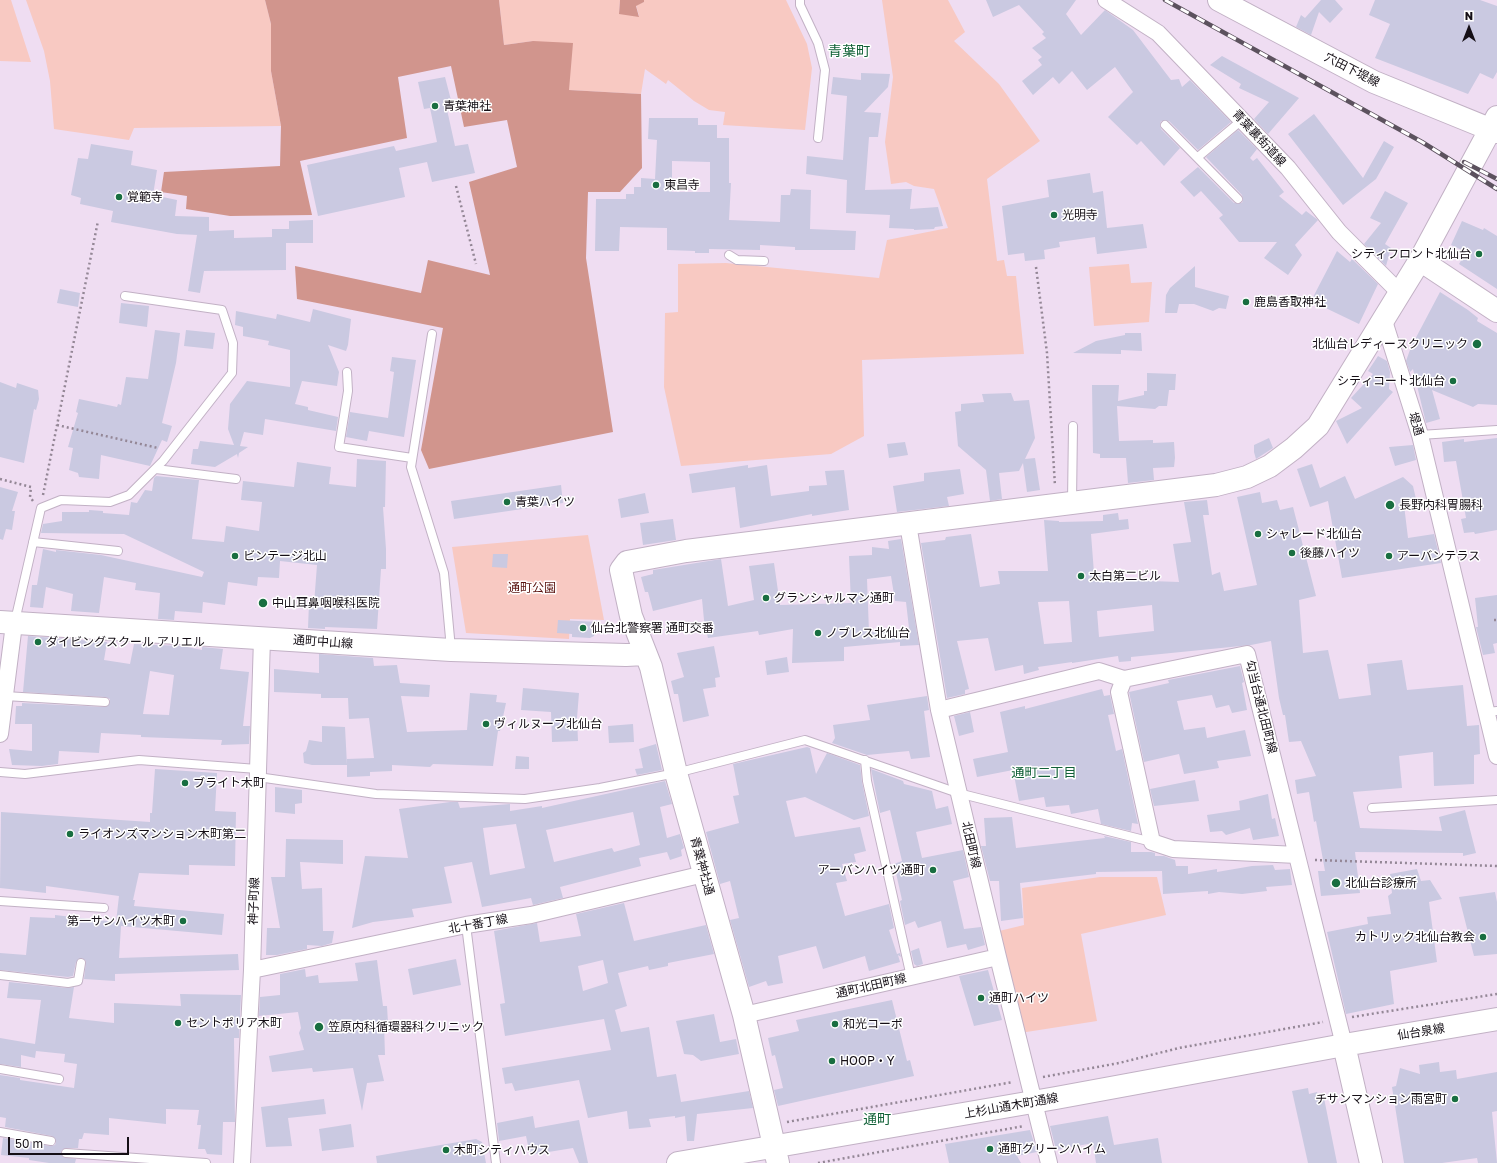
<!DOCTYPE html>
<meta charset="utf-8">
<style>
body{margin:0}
#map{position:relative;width:1497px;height:1163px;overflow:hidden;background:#efddf2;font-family:"Golos Text",sans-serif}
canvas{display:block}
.north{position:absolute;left:1449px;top:8px;width:40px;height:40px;-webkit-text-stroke:3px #fff;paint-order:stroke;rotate:0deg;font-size:11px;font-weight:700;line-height:16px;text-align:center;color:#150f16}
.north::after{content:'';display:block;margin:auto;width:14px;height:18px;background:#150f16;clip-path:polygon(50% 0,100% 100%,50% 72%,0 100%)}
.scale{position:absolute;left:8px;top:1137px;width:121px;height:18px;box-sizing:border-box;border:2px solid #150f16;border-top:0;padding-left:5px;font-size:12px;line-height:14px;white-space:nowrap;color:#150f16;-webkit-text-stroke:3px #fff;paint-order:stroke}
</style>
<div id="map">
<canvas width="1497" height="1163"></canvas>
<div class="north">N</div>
<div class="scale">50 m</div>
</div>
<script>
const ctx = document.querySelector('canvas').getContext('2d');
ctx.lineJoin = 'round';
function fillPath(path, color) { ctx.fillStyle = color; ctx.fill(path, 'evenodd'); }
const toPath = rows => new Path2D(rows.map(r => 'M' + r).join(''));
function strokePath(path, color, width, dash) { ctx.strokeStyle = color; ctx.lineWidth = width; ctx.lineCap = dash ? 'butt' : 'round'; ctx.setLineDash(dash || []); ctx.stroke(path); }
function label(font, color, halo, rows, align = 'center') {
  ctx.font = font + ' "Golos Text","Noto Sans JP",sans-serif'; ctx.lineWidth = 3; ctx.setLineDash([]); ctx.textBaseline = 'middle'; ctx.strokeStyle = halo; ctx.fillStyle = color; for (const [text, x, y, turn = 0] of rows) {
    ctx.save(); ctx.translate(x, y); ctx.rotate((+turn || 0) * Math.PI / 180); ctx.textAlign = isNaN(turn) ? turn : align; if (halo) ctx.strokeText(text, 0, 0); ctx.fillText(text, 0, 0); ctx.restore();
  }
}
fillPath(toPath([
 [0,0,11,0,31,62,0,61],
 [26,0,265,0,271,24,271,71,281,126,134,128,129,140,54,129,50,81,44,51],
 [499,0,620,0,619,13,639,16,636,5,644,2,644,0,786,0,807,44,812,68,805,130,723,125,725,112,709,110,694,101,668,80,666,84,645,69,641,94,569,90,533,41,504,45],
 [882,0,948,0,965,32,954,41,999,84,1040,141,987,179,997,261,1004,260,1007,276,1016,276,1024,354,862,360,864,436,831,454,681,466,664,387,665,313,678,312,678,264,726,263,879,278,887,240,948,228,934,189,914,186,906,182,891,184,885,142,893,77],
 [1129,264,1131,283,1152,282,1149,322,1094,326,1089,267],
 [588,535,604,620,570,619,569,639,466,633,452,547],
 [1100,877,1157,877,1166,915,1081,934,1097,1021,1020,1033,995,932,1024,925,1022,888]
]), '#f8c9c2');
fillPath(toPath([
 [265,0,499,0,504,45,533,41,573,43,569,90,641,94,642,168,620,192,588,192,586,258,613,432,429,469,421,450,443,328,297,299,295,266,421,293,428,260,490,275,469,182,517,167,507,120,464,127,451,66,398,77,407,138,300,161,312,215,230,216,186,209,187,196,161,192,164,172,280,166,281,126,271,71,271,24],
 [620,0,644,0,644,2,636,6,639,17,619,14]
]), '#d1958d');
fillPath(toPath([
 [986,0,1076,0,1066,14,1081,35,1105,10,1133,30,1171,80,1179,79,1182,87,1190,80,1231,122,1198,150,1169,121,1161,121,1160,124,1161,129,1180,148,1164,166,1141,141,1137,145,1108,117,1133,92,1115,67,1087,90,1072,71,1059,84,1053,77,1033,95,1022,81,1042,65,1038,60,1042,57,1032,48,1046,38,1042,34,1044,32,1019,5,993,17],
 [1321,0,1335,0,1343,9,1330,23,1319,12,1311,35,1296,27,1301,15,1305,18],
 [1375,0,1480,0,1497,6,1497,72,1493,79,1480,73,1468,94,1375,58,1390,24,1369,15],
 [1222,56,1299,98,1268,134,1254,119,1269,102,1239,88,1241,84,1210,65],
 [861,73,890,74,888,87,864,112,881,113,878,137,869,137,865,190,912,189,910,209,938,207,943,226,935,227,934,229,914,230,914,229,889,228,890,215,846,213,847,180,806,174,807,156,843,160,847,96,831,94,833,77,861,80],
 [445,77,452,104,446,105,455,146,468,144,475,173,432,182,427,162,399,168,405,197,318,216,307,165,394,146,396,151,437,142,430,108,424,109,418,82],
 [1314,114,1363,178,1384,141,1394,147,1376,179,1343,205,1288,134],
 [649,118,698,118,698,125,717,125,717,138,729,138,729,183,731,183,729,220,780,222,781,195,790,195,791,189,811,190,810,229,856,231,855,250,795,250,795,247,760,245,760,250,709,249,709,253,695,253,695,251,667,250,667,228,620,227,619,251,595,251,596,199,626,199,626,194,634,194,634,187,641,187,641,178,655,179,657,140,648,139],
 [672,161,710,162,710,192,672,192],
 [1238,130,1257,149,1250,158,1253,161,1257,158,1284,192,1279,196,1302,215,1306,211,1318,220,1295,245,1302,255,1288,275,1264,258,1277,242,1239,242,1219,218,1223,215,1201,191,1194,197,1180,182,1198,167,1234,203,1242,203,1243,200,1242,195,1206,157],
 [91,144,133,151,131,165,157,170,153,195,177,200,175,216,209,217,209,231,234,230,234,238,272,237,272,229,289,229,289,221,313,220,313,243,286,243,286,270,204,271,200,293,188,291,197,235,177,234,111,222,113,211,80,204,81,198,71,195,78,158,88,159],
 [1090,173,1093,193,1103,191,1107,228,1143,224,1147,248,1097,254,1095,237,1059,242,1060,247,1044,250,1045,259,1025,261,1024,253,1008,255,1002,206,1049,197,1047,180],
 [1385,191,1408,203,1385,244,1391,248,1386,266,1364,244,1381,223,1370,218],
 [1462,221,1483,230,1484,228,1497,236,1497,289,1459,264,1466,252,1451,245],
 [1337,251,1350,262,1352,259,1378,284,1359,324,1311,301],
 [1195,266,1195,287,1229,296,1226,309,1219,308,1213,311,1194,304,1179,304,1177,313,1165,313,1166,295,1170,288],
 [60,289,80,293,78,307,57,303],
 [1440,292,1468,310,1478,318,1477,321,1497,333,1497,405,1478,404,1473,407,1432,390,1440,419,1426,423,1413,369,1410,372,1406,361,1411,347],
 [121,303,149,306,147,327,119,323],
 [313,309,351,319,348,345,346,351,328,345,339,372,337,386,302,381,295,404,308,407,308,410,338,417,336,431,265,419,263,435,244,432,240,446,248,447,239,453,238,458,237,454,215,467,191,464,193,449,198,449,200,441,234,445,228,429,230,404,247,381,290,387,290,350,268,345,269,341,243,336,243,327,235,325,236,311,276,319,277,314,310,322],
 [155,330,180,333,176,363,162,423,172,426,167,442,162,440,150,466,101,455,99,479,79,477,78,473,69,470,73,448,68,447,78,413,76,412,79,399,117,407,118,404,121,405,126,377,148,379],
 [186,330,215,333,213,349,184,346],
 [1125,333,1141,333,1142,351,1121,350,1121,354,1073,353,1096,341,1125,335],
 [1378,356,1387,361,1390,372,1389,389,1393,392,1347,444,1336,421,1362,408,1351,398,1373,374,1368,371],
 [392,357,416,360,404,437,369,431,367,441,346,437,350,412,388,418,394,372,390,371],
 [1147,373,1176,374,1175,390,1169,390,1167,406,1159,406,1155,409,1117,406,1119,441,1153,440,1153,443,1174,442,1175,458,1174,467,1153,468,1154,480,1128,483,1126,458,1100,458,1100,454,1093,453,1092,385,1119,385,1118,401,1144,395,1144,391,1147,391],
 [0,382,16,388,17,383,38,390,39,399,36,410,34,409,24,463,0,457],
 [1011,393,1014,401,1029,400,1035,438,1025,459,1035,458,1040,490,1027,492,1023,463,1019,471,999,473,1002,499,990,501,986,470,958,446,955,412,961,411,961,404,984,402,982,394],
 [1269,438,1273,448,1256,459,1254,452,1254,445],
 [1497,438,1497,530,1475,534,1474,532,1464,533,1461,519,1466,518,1456,461,1444,462,1442,442,1464,439,1464,442],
 [905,442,908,455,889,458,887,444],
 [1413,445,1416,460,1395,466,1389,447],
 [357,459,386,461,385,507,383,507,386,549,386,569,381,569,377,629,325,627,325,629,308,628,309,603,314,604,317,565,280,561,279,578,258,577,257,586,228,582,225,605,203,602,202,613,175,611,174,620,158,619,160,593,135,590,136,583,104,577,99,613,71,611,73,594,46,587,43,608,30,607,32,585,37,585,43,549,56,552,56,550,101,555,202,577,204,572,124,534,41,533,43,524,62,521,62,512,89,512,89,510,103,511,103,513,129,515,131,502,137,503,145,490,152,491,154,478,156,476,199,480,192,539,224,542,226,526,259,531,262,502,241,500,243,481,294,487,297,462,331,467,329,484,356,487],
 [1312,464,1320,488,1345,476,1355,499,1403,477,1413,486,1416,499,1404,505,1408,538,1434,534,1441,563,1342,578,1328,501,1310,507,1297,469],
 [748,465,748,468,767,465,771,496,809,491,809,486,827,485,825,471,844,470,849,510,812,516,812,514,740,528,735,487,692,493,689,474],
 [960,469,964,494,947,497,949,506,897,512,893,486,924,481,924,473],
 [561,485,563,503,454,519,451,501],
 [0,487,18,492,12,511,15,511,12,530,6,529,3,540,0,539],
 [1260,492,1262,503,1277,500,1280,510,1293,507,1316,596,1299,600,1303,653,1328,650,1339,699,1371,695,1367,664,1402,660,1407,690,1463,685,1467,726,1479,725,1480,754,1474,755,1474,784,1434,786,1433,752,1399,756,1402,788,1353,792,1360,828,1442,831,1439,817,1465,810,1476,853,1463,856,1463,853,1355,852,1360,893,1321,896,1318,871,1325,871,1316,821,1314,822,1309,792,1297,794,1295,780,1316,776,1301,741,1289,742,1285,715,1283,715,1279,698,1271,641,1251,645,1131,657,1131,661,1119,662,1118,656,1072,663,1072,662,1038,667,1039,670,1024,674,1023,665,995,671,988,638,957,641,969,689,965,690,965,694,947,698,921,543,945,540,946,537,971,534,980,587,1000,584,998,571,1048,571,1044,520,1059,521,1059,522,1103,521,1103,515,1118,513,1119,520,1128,519,1129,529,1091,534,1094,573,1119,570,1121,580,1179,582,1173,544,1191,542,1184,502,1207,500,1209,515,1203,515,1212,575,1220,572,1224,591,1257,585,1237,497],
 [1069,601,1072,642,1044,644,1038,602],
 [1152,605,1154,631,1099,637,1097,611],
 [645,493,649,513,621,518,618,499],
 [673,519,676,540,643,545,640,523],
 [901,539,919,645,900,646,900,642,844,647,844,661,792,663,793,629,759,635,758,631,708,638,704,620,702,599,653,611,648,592,645,592,641,577,653,574,653,570,721,559,728,606,754,600,749,566,774,563,780,605,851,603,849,556,872,555,872,547,889,549,888,541],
 [891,576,895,601,906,602,909,628,869,632,867,579],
 [493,554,508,554,507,568,492,567],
 [1497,595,1497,643,1493,644,1495,653,1483,655,1476,627,1478,627,1475,598],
 [558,620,599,622,594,636,590,638,572,637,572,634,557,633],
 [28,636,107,642,104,660,130,664,134,644,182,646,202,650,202,647,223,649,220,669,249,672,243,726,250,726,249,744,221,745,222,740,141,737,141,735,101,733,99,753,59,751,58,764,42,766,12,765,9,749,32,751,32,724,15,724,16,706,22,706,22,703,105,707,110,703,110,699,105,697,23,692],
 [150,671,174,675,169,715,143,714],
 [714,646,720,677,715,678,716,687,703,689,709,716,683,722,678,694,674,694,671,681,684,677,677,653],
 [319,654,373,658,374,666,397,665,400,683,430,685,429,697,401,696,407,732,467,730,470,693,497,695,496,702,506,703,500,731,498,731,493,766,433,764,430,767,392,765,392,771,370,772,370,776,347,777,347,759,374,758,369,718,349,719,348,698,321,698,321,694,274,692,274,669,319,673],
 [787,657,789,672,767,675,765,661],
 [1240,666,1244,682,1242,683,1247,710,1232,713,1229,705,1216,708,1212,695,1177,701,1184,730,1205,727,1207,738,1245,730,1251,756,1217,761,1219,768,1184,774,1179,754,1144,762,1129,692,1169,683,1168,680],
 [523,688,579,693,577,718,578,741,552,742,551,712,521,710],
 [1102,689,1104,696,1110,695,1114,714,1108,715,1116,751,1122,749,1138,824,1132,823,1131,831,1101,824,1098,809,1071,814,1069,805,1046,807,1044,797,1019,801,1013,770,977,777,973,759,1008,752,1000,712,1025,706,1025,709],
 [927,696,929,710,924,711,930,757,911,759,909,751,867,755,832,743,835,738,833,725,870,720,867,705],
 [970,712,974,732,959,736,954,716],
 [633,724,634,742,609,743,608,726],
 [322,726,345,727,347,765,312,765,304,763,303,753,306,751,309,740,322,742],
 [656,744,662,770,637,775,635,769,643,768,639,749],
 [807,747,810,748,816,774,827,753,860,765,862,782,869,816,854,820,805,797,786,801,795,837,860,827,866,851,854,854,856,862,842,864,847,881,836,883,845,916,889,904,894,928,889,930,897,954,900,953,901,957,898,955,900,962,869,971,865,956,823,969,816,946,778,956,783,983,768,986,766,981,749,987,730,920,739,918,730,881,720,884,706,832,739,823,733,796,739,795,733,764],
 [516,756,529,757,529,769,515,769],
 [155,769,217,773,215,811,236,812,235,866,189,865,189,875,139,873,133,900,135,900,134,906,224,914,222,935,121,926,119,958,238,954,239,970,115,974,115,981,84,979,86,961,82,958,76,962,73,976,68,977,0,970,0,953,26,955,30,917,55,918,55,915,116,922,119,896,46,886,46,893,0,888,1,812,150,822,150,813,152,813],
 [871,769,903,781,904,784,932,791,936,809,948,806,952,824,916,832,922,858,963,850,969,877,953,881,964,929,981,927,985,945,968,950,966,944,947,948,941,921,918,928,915,921,905,925,900,901,902,900,894,864,902,861,890,810,880,813],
 [1195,780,1199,801,1154,806,1150,789],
 [665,781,672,804,660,807,667,838,680,834,684,848,681,850,682,856,670,860,667,852,639,858,641,866,560,887,563,898,533,905,531,898,482,907,472,862,444,867,452,903,412,909,414,917,373,922,352,928,365,856,408,858,399,809,450,802,458,802,460,808,510,804,510,811,542,806,542,808],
 [633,812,640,845,614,852,612,848,554,862,546,830],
 [516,824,525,868,490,875,483,828],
 [275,787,302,790,302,803,295,804,295,814,275,812],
 [1268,794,1272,819,1275,818,1279,836,1253,840,1250,828,1226,835,1222,831,1210,832,1207,815,1240,810,1239,801],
 [1012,817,1016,848,1105,838,1104,836,1131,842,1131,852,1151,852,1155,853,1155,856,1164,856,1175,860,1176,866,1188,866,1188,874,1217,869,1217,872,1252,866,1273,865,1275,870,1290,869,1292,885,1266,887,1267,891,1242,894,1219,892,1208,894,1208,891,1163,894,1162,871,1096,872,1096,874,1020,883,1023,918,1001,921,999,881,990,881,981,846,986,846,984,818],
 [286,839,343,840,343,864,300,862,302,889,322,888,323,931,334,931,332,943,322,946,307,945,307,949,277,955,266,955,267,928,280,928,271,877,285,877],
 [1417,869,1421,881,1430,880,1442,899,1429,902,1437,962,1390,971,1394,1004,1346,1014,1327,932,1368,924,1367,917,1391,914,1388,896,1392,893,1390,874],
 [1495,892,1497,902,1497,954,1474,956,1459,897],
 [624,903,634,941,706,925,714,954,668,963,668,966,649,970,648,966,618,973,627,1006,615,1010,621,1032,649,1027,657,1077,676,1074,681,1102,749,1091,753,1108,697,1114,694,1141,687,1141,685,1116,675,1118,675,1116,649,1119,651,1127,629,1129,627,1111,588,1118,579,1080,515,1091,512,1083,505,1084,502,1068,611,1050,604,1019,505,1036,500,1004,505,1003,494,931,537,923,540,942,581,936,576,914],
 [603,960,608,983,583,991,578,966],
 [919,948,923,964,917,966,914,964,911,951],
 [456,959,461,985,413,995,408,969],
 [377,960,383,1006,387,1006,388,1023,384,1024,385,1055,378,1055,384,1081,367,1083,362,1111,353,1068,313,1072,312,1068,272,1072,269,1056,304,1050,299,1033,301,1028,298,1012,259,1016,260,997,280,995,280,974,305,969,306,977,318,975,319,983,358,981,355,963],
 [988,970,1002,1020,974,1026,959,976],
 [9,982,67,988,74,987,69,1018,114,1023,114,1003,181,1006,180,994,241,995,239,1038,234,1038,235,1122,223,1122,222,1155,207,1154,205,1149,198,1149,201,1125,197,1125,199,1110,166,1109,166,1124,109,1118,109,1135,84,1133,82,1139,79,1139,78,1148,66,1148,62,1150,61,1153,63,1157,76,1159,75,1163,49,1163,29,1160,29,1158,1,1155,3,1138,50,1146,55,1145,56,1142,52,1136,5,1127,6,1118,0,1117,0,1075,20,1078,20,1080,74,1088,77,1064,64,1062,65,1054,36,1051,35,1058,21,1055,21,1067,0,1064,0,1038,35,1044,41,1000,7,998],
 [892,1000,907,1061,910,1060,914,1076,778,1106,774,1090,783,1088,775,1055,772,1056,768,1038,799,1031,796,1020],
 [714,1014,720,1042,736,1039,739,1054,701,1061,693,1055,684,1054,676,1021],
 [1439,1062,1440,1072,1456,1070,1457,1079,1497,1072,1497,1111,1492,1112,1497,1163,1478,1163,1477,1158,1442,1163,1404,1163,1392,1087,1396,1086,1400,1068,1420,1074,1419,1065],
 [1308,1088,1309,1094,1317,1092,1319,1099,1324,1098,1337,1163,1308,1163,1292,1091],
 [324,1099,326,1114,288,1118,292,1146,266,1147,261,1107],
 [533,1116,535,1128,579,1120,588,1163,579,1163,573,1148,530,1155,526,1136,499,1141,497,1123],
 [1108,1116,1114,1145,1158,1138,1162,1163,1096,1163,1093,1143,1056,1150,1050,1126],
 [351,1124,354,1147,322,1151,319,1129],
 [1030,1130,1037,1152,1017,1156,1021,1163,949,1163,945,1144],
 [476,1139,482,1142,486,1163,377,1163,376,1156]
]), '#cac9e1');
const lane = toPath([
 [800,0,800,5,818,43,825,70,818,138],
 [1165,125,1238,199],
 [1198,157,1242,120],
 [729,255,737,260,764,261],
 [432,334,411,467,444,573,451,649],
 [347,372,348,391,339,447,412,458],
 [1420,435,1497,430],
 [156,469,236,479],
 [1072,502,1073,426],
 [33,542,118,551],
 [15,621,41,508,61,500,110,502,129,495,163,461,232,373,233,343,222,310,125,296],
 [5,696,105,702],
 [1487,712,1497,711],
 [865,760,867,781,911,977],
 [0,772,25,774,139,760,257,769],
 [258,777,376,794,525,799,600,788,676,773,805,740,958,793,1152,842],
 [1372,808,1497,800],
 [0,901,104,908],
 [466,925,496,1163],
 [0,975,68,983,78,981,81,963],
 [0,1069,59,1079],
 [0,1132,51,1141],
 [66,1153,206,1163]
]);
const street = toPath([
 [1106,0,1158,33,1288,168,1339,232,1399,292],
 [1384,321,1420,435,1497,756],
 [908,524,939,710,998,957,1049,1163],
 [1124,679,1119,692,1152,842,1173,849,1297,855],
 [939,710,1099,671,1124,679,1247,654,1344,1045],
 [0,734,14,624],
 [252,970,466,925,531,915,704,874],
 [744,1015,998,957],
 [242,1163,252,970,262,638]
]);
const secondary = toPath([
 [1219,0,1374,82,1497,132],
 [1420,260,1497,311],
 [0,622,451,650,626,655,645,654],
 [678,1163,1056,1098,1344,1045],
 [778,1163,744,1015,676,773,651,667,631,616,621,570,627,562,686,551,1216,485,1247,477,1270,466,1294,448,1318,426,1420,260,1497,117]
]);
const primary = toPath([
 [1371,1163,1344,1045,1497,1019]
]);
strokePath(lane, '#c2b1c5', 10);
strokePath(street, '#c2b1c5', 18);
strokePath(secondary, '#c2b1c5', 24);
strokePath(primary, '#c2b1c5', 24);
strokePath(toPath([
 [456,186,476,264],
 [1036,267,1047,353,1055,486],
 [57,425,158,448],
 [0,479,31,487,30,497,33,501],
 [43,495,98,221],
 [1494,620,1497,620],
 [1315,860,1497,866],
 [1352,1017,1497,994],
 [1043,1077,1119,1063,1179,1048,1323,1022],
 [787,1122,1013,1082],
 [818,1163,1024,1126]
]), '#948796', 2.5, [2, 3]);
strokePath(lane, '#fff', 8);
strokePath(street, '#fff', 16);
strokePath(secondary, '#fff', 22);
strokePath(primary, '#fff', 22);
const rail = toPath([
 [1165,0,1422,142,1497,189],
 [1464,162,1497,179]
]);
strokePath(rail, '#5c525e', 4.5);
strokePath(rail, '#fff', 3, [9]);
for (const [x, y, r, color] of [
 [435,106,4,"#186e40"],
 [656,185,4,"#186e40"],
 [119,197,4,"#186e40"],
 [1054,215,4,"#186e40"],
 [1479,254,4,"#186e40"],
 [1246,302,4,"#186e40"],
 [1477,344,5,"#186e40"],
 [1453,381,4,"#186e40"],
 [507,502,4,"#186e40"],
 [1390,505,5,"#186e40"],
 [1258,534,4,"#186e40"],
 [1292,553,4,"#186e40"],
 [235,556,4,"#186e40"],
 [1389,556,4,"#186e40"],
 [1081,576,4,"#186e40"],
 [766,598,4,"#186e40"],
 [263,603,5,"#186e40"],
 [583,628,4,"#186e40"],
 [818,633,4,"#186e40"],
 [38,642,4,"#186e40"],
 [486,724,4,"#186e40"],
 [185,783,4,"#186e40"],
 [70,834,4,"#186e40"],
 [933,870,4,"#186e40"],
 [1336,883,5,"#186e40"],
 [183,921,4,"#186e40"],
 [1483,937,4,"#186e40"],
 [981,998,4,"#186e40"],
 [178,1023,4,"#186e40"],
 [835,1024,4,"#186e40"],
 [319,1027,5,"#186e40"],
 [832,1061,4,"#186e40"],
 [1455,1099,4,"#186e40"],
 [990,1149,4,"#186e40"],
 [446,1150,4,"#186e40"]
]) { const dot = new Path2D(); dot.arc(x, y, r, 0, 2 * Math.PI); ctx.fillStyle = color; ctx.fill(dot); strokePath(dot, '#fff', 1.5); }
label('12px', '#150f16', '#fff', [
 ["穴田下堤線",1352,70,27],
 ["青葉裏街道線",1259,138,47],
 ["堤通",1416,424,74],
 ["通町中山線",323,642,4],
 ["勾当台通北田町線",1261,707,76],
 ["北田町線",971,845,77],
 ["青葉神社通",702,866,75],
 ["神子町線",254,901,-88],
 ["北十番丁線",478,924,-10],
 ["通町北田町線",871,986,-13],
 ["仙台泉線",1421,1032,-9],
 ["上杉山通木町通線",1011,1106,-10]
]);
label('12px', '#150f16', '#fff', [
 ["青葉神社",443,106],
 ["東昌寺",664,185],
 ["覚範寺",127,197],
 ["光明寺",1062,215],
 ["シティフロント北仙台",1471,254,"right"],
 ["鹿島香取神社",1254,302],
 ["北仙台レディースクリニック",1468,344,"right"],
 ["シティコート北仙台",1445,381,"right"],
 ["青葉ハイツ",515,502],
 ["長野内科胃腸科",1399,505],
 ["シャレード北仙台",1266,534],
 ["後藤ハイツ",1300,553],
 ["ビンテージ北山",243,556],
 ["アーバンテラス",1397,556],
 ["太白第二ビル",1089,576],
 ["グランシャルマン通町",774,598],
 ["中山耳鼻咽喉科医院",272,603],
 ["仙台北警察署 通町交番",591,628],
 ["ノブレス北仙台",826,633],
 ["ダイビングスクール アリエル",46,642],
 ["ヴィルヌーブ北仙台",494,724],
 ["ブライト木町",193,783],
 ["ライオンズマンション木町第二",78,834],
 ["アーバンハイツ通町",925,870,"right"],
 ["北仙台診療所",1345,883],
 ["第一サンハイツ木町",175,921,"right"],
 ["カトリック北仙台教会",1475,937,"right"],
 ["通町ハイツ",989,998],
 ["セントポリア木町",186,1023],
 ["和光コーポ",843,1024],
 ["笠原内科循環器科クリニック",328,1027],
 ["HOOP・Y",840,1061],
 ["チサンマンション雨宮町",1447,1099,"right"],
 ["通町グリーンハイム",998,1149],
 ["木町シティハウス",454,1150]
], 'left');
label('12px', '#5a130f', '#fff', [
 ["通町公園",532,588]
]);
label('13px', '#116037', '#fff', [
 ["通町二丁目",1044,773]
]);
label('14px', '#116037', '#fff', [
 ["青葉町",849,52],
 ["通町",877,1120]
]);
</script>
